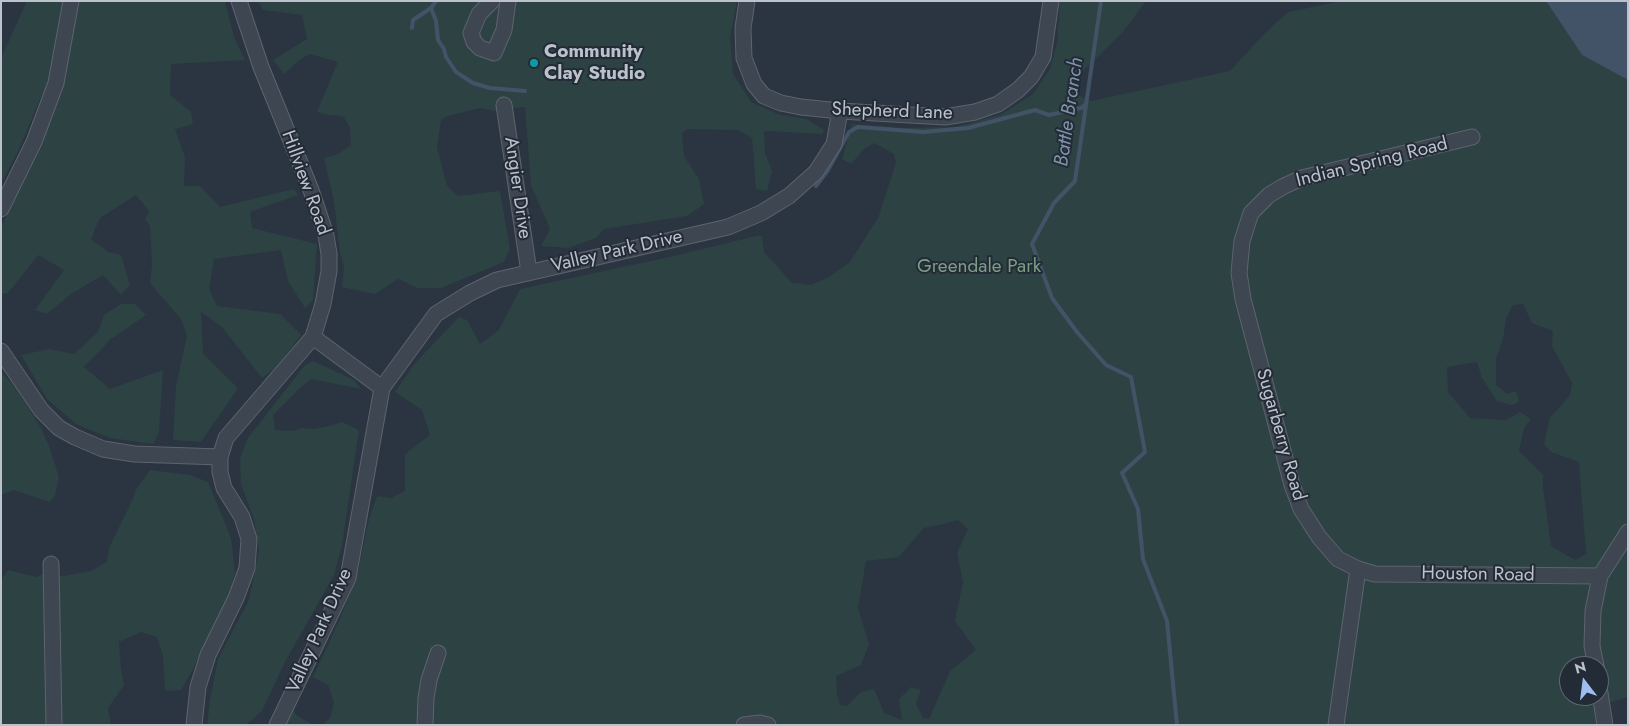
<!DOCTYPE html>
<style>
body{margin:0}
#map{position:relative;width:1629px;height:726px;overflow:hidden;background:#2a3541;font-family:Jost,sans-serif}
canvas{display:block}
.frame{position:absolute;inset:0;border:2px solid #bcc2cb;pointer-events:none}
.north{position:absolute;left:1559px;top:656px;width:50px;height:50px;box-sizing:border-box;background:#232b37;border:1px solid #606772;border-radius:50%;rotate:345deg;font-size:14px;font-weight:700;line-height:20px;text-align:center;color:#bcc2cb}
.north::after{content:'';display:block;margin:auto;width:18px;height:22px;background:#9dbeee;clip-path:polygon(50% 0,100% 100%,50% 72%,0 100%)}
</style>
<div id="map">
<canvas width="1629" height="726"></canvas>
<div class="frame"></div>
<div class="north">N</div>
</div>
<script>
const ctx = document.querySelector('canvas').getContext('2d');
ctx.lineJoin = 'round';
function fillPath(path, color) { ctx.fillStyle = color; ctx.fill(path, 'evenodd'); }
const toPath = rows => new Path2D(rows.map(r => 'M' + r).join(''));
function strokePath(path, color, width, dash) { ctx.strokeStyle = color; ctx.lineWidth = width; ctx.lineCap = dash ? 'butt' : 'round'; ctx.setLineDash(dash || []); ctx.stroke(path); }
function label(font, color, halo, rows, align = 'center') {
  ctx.font = font + ' Jost,sans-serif'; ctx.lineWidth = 4; ctx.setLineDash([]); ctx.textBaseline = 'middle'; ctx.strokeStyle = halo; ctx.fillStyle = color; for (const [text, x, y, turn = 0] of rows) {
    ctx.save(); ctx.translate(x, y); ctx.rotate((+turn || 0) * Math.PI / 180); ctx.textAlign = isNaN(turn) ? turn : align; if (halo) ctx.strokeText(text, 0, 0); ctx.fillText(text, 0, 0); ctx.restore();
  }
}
fillPath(toPath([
 [27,1,225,1,234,37,245,60,171,64,170,95,191,112,193,124,175,129,185,157,184,186,200,186,220,207,294,189,298,195,250,212,252,228,317,244,313,300,305,308,288,281,281,250,214,259,209,289,217,306,280,314,301,335,277,367,262,378,222,327,201,312,203,354,238,388,201,442,173,440,176,386,187,336,181,319,150,283,152,265,150,226,145,219,149,211,136,195,100,218,91,239,108,252,121,255,130,285,121,295,103,275,71,294,47,314,35,310,64,270,38,255,8,293,1,294,1,227,42,146,58,91,48,82,37,106,19,149,1,184,1,58],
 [258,1,737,1,730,37,733,74,751,102,780,115,806,119,824,130,823,134,767,131,764,132,765,153,772,171,767,191,756,189,752,138,738,130,687,129,682,133,684,156,699,179,704,204,687,216,604,229,596,238,568,248,541,246,550,229,531,185,525,107,495,111,480,108,448,116,441,120,437,147,447,186,458,196,500,191,510,249,504,262,441,288,418,288,398,279,375,294,342,287,344,266,340,253,334,201,324,158,338,154,351,145,350,128,343,116,329,115,317,112,338,62,310,54,299,60,284,74,273,60,307,39,302,15,263,10],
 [1060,1,1146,1,1123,32,1083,71,1075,94,1091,101,1230,71,1265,33,1288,12,1342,1,1546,1,1582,55,1628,80,1628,697,1608,703,1609,725,322,725,330,718,334,702,328,685,313,677,339,621,358,573,368,523,377,496,391,498,405,491,405,454,430,435,422,410,395,392,416,362,459,317,467,320,480,344,499,330,520,289,674,256,756,236,762,236,764,252,792,283,811,285,827,278,849,263,878,218,896,163,894,154,874,143,864,149,851,164,842,159,852,124,905,128,955,127,1002,114,1033,94,1050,69,1057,43],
 [1523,304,1532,323,1553,331,1552,346,1572,383,1570,395,1550,418,1544,444,1551,452,1579,462,1586,554,1575,560,1551,546,1543,488,1543,475,1519,451,1524,428,1531,419,1520,412,1506,420,1470,418,1448,392,1447,367,1477,362,1482,378,1497,401,1512,405,1519,402,1516,391,1507,394,1496,385,1496,359,1503,339,1506,319,1513,305],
 [958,520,968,529,957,553,963,582,955,621,976,650,950,671,929,719,923,718,916,703,921,690,911,687,899,699,902,720,884,713,874,689,861,692,847,706,840,705,837,694,836,676,861,665,869,644,858,608,866,561,899,557,924,528,940,525],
 [1569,666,1599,666,1599,696,1569,696],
 [121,304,135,304,146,315,111,339,84,367,110,389,163,370,159,432,153,444,110,438,76,424,47,399,21,355,49,349,74,354,98,332,104,315],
 [313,361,354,380,361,389,311,379,299,389,273,415,275,430,293,431,302,428,315,429,333,425,342,422,359,430,342,545,334,575,285,662,262,711,246,725,207,725,210,700,218,659,249,600,259,550,254,519,241,484,240,459,248,438,305,365],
 [1,371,17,390,41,428,49,446,59,477,55,495,50,502,14,490,1,495],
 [150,470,190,475,208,482,231,538,235,572,227,600,192,671,181,690,165,691,163,656,157,637,141,632,119,642,121,669,124,685,108,708,111,725,1,725,1,580,8,570,36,577,44,574,64,576,91,571,107,562,109,548,134,496,135,491],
 [292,707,296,715,314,725,284,725]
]), '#2d4243');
fillPath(toPath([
 [1546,1,1628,1,1628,80,1582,55]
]), '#425368');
strokePath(toPath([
 [436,1,431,8,436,21,438,40,444,49,446,57,456,72,473,83,490,88,525,91],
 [1101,1,1075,181,1054,203,1032,244,1052,298,1077,332,1106,365,1131,377,1145,452,1122,473,1138,509,1143,559,1167,621,1177,725],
 [412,28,413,20,431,8],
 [816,186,828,170,849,132,858,127,923,132,968,128,1035,110,1049,115,1081,108,1086,104]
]), '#425368', 4);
const street = toPath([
 [492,1,479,14,471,33,474,42,480,48,494,53,504,30,508,1],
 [747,1,743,28,744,58,754,84,764,96,781,103,801,107,840,111,945,117,975,112,998,104,1018,90,1031,77,1043,57,1051,1],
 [504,105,529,272],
 [1472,137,1302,178,1284,186,1269,195,1251,213,1242,241,1239,273,1243,299,1292,485,1301,509,1319,537,1338,559,1358,569,1375,574,1600,576],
 [1,209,34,142,56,83,71,1],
 [313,337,382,388],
 [1,351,41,410,59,428,75,437,103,449,134,454,220,457],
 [51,564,54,725],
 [1596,666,1592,646,1593,611,1600,576,1628,532],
 [1599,687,1605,725],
 [194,725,198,687,208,655,236,598,247,568,249,539,242,517,224,488,220,472,220,457,226,438,313,337,323,304,329,271,329,254,326,235,311,190,261,67,239,1],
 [277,725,348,578,382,388,436,314,470,293,497,280,728,227,761,213,789,196,816,172,834,144,840,111],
 [425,725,426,698,429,680,438,653],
 [744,725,760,723,768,725],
 [1336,725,1358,569]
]);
strokePath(street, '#5d646e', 17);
strokePath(street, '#3e4651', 15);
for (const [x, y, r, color] of [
 [534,63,5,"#0f9aa8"]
]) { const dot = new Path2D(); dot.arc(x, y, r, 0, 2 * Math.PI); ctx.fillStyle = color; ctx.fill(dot); strokePath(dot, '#232b37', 2); }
label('bold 19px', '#bcc2cb', '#232b37', [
 ["Community",544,52],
 ["Clay Studio",544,74]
], 'left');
label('19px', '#bcc2cb', '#232b37', [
 ["Shepherd Lane",892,112,2],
 ["Indian Spring Road",1372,163,-14],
 ["Hillview Road",305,183,70],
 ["Angier Drive",517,188,82],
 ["Valley Park Drive",617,252,-13],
 ["Sugarberry Road",1280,435,74],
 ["Houston Road",1478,575,1],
 ["Valley Park Drive",320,631,-66]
]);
label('19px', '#7c9e84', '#232b37', [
 ["Greendale Park",979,267]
]);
label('italic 20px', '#8093aa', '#232b37', [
 ["Battle Branch",1070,112,-82]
]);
</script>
